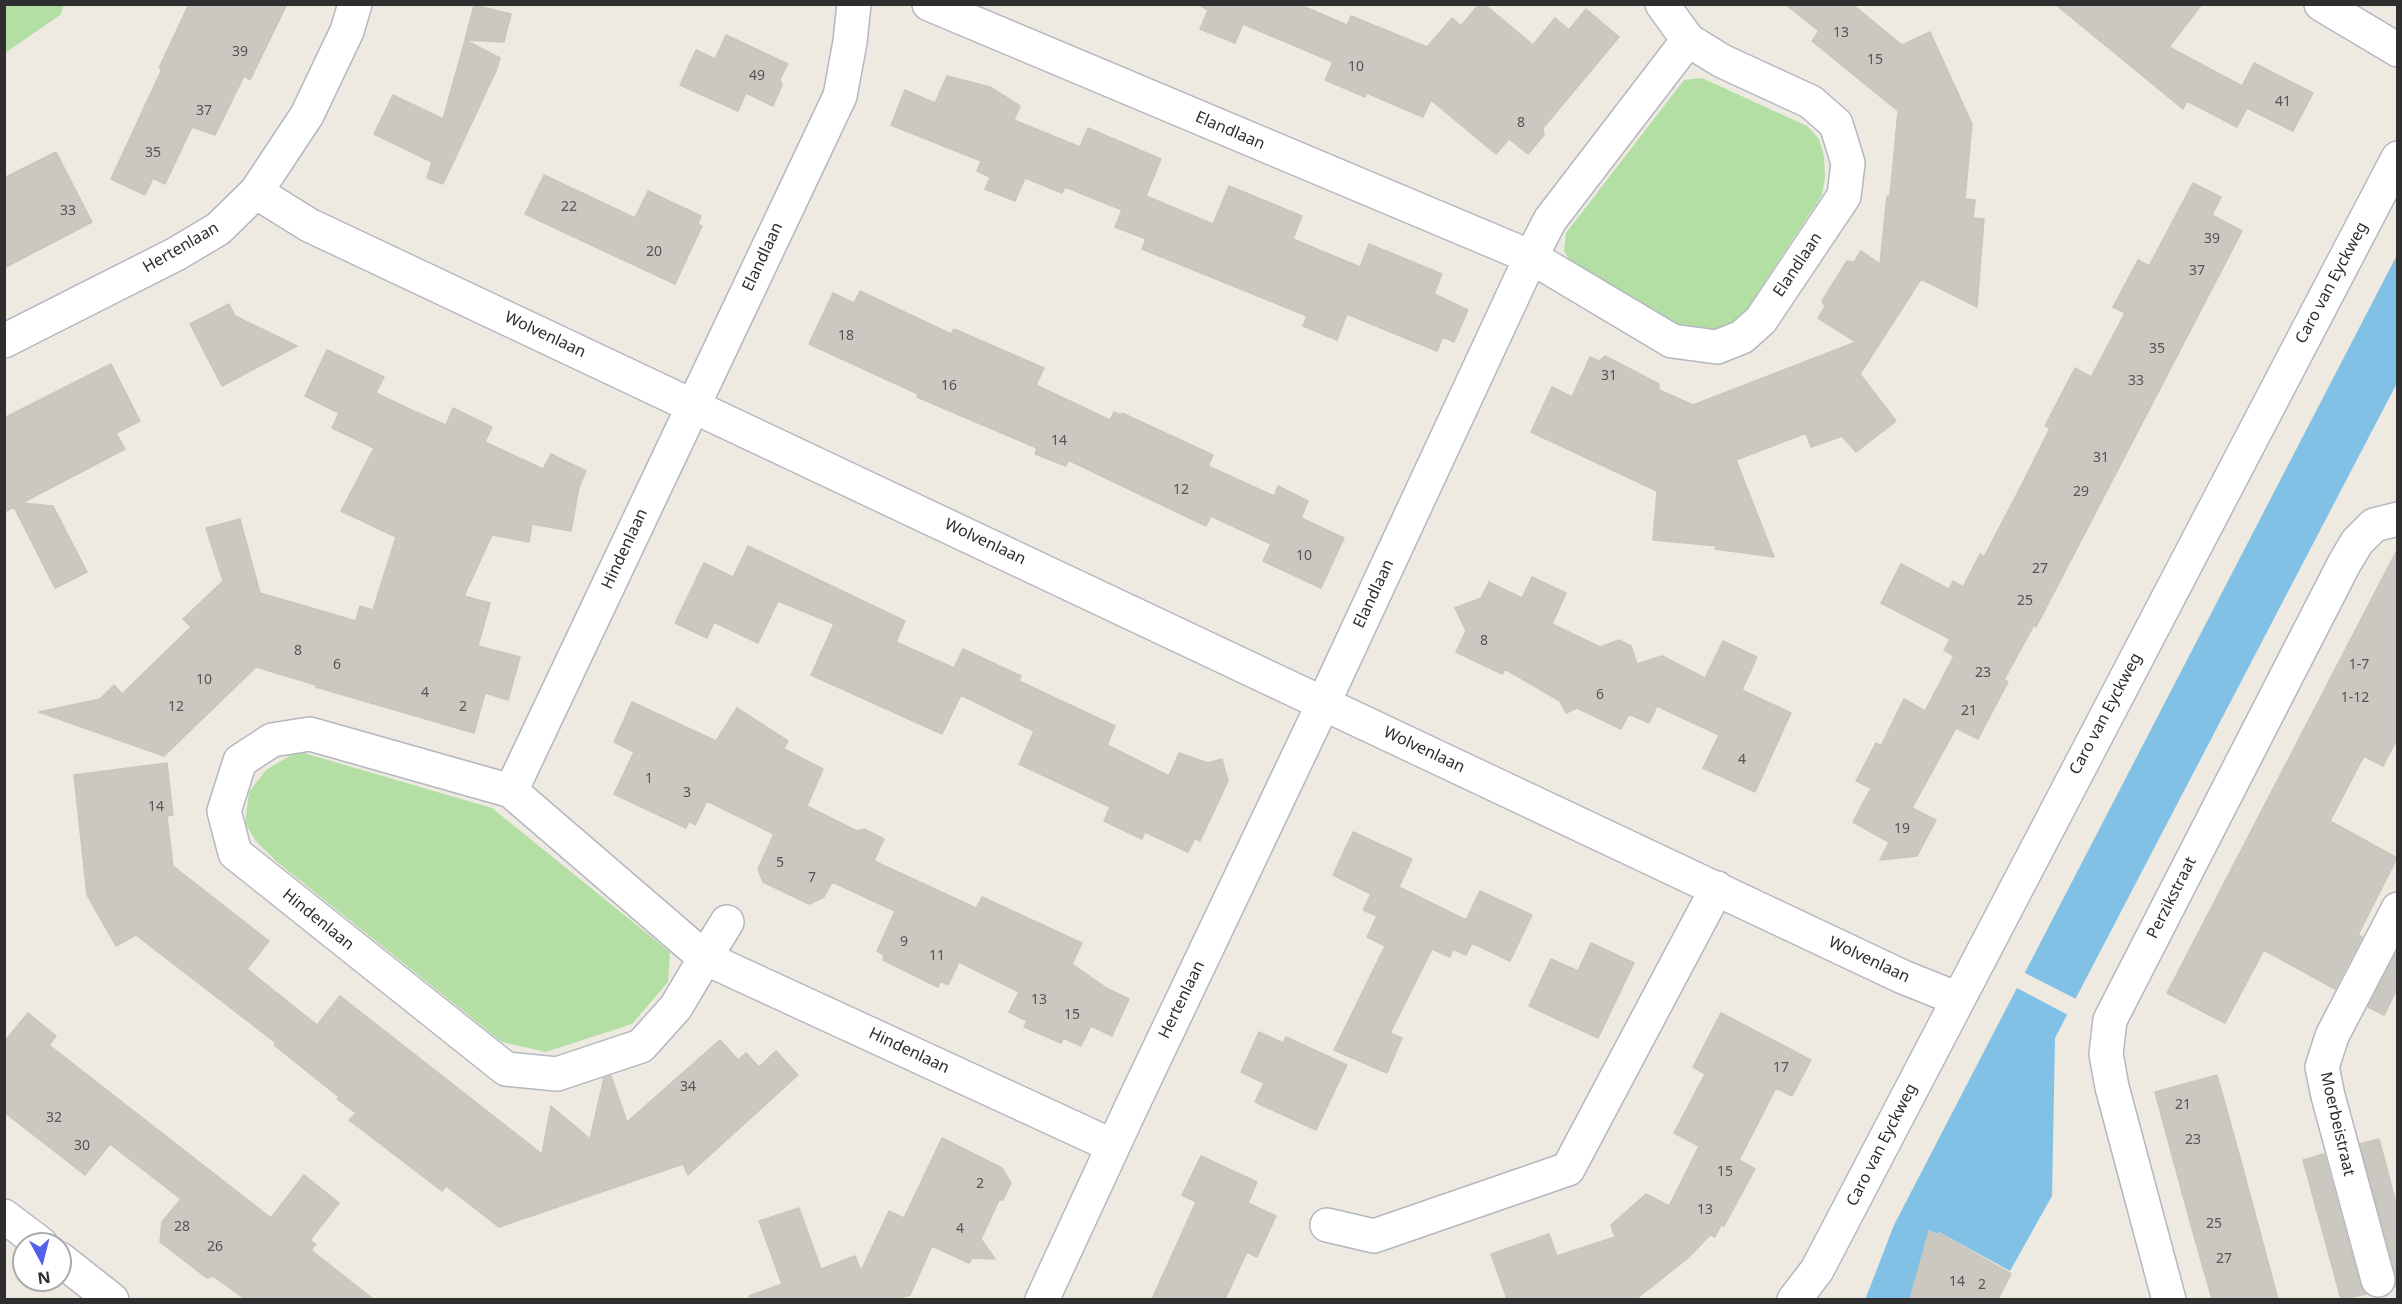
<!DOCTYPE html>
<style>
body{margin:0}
#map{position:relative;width:2402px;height:1304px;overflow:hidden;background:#eeeae2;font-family:"Noto Sans",sans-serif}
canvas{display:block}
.frame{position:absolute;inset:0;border:6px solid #2e2e2e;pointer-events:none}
.north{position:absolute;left:12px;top:1232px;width:60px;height:60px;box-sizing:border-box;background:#fff;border:2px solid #ababab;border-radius:50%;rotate:173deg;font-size:16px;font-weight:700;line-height:24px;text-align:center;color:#2e2e2e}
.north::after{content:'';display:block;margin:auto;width:21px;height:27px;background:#5261eb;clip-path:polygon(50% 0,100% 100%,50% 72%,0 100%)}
</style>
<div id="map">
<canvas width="2402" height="1304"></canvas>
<div class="frame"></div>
<div class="north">N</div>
</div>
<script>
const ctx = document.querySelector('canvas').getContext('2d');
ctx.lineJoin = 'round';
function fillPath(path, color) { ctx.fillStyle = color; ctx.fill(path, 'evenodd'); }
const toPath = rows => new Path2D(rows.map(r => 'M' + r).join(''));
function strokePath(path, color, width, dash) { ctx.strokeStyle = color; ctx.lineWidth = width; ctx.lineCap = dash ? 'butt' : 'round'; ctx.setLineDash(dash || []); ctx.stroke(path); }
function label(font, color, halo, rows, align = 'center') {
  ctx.font = font + ' "Noto Sans",sans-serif'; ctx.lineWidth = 6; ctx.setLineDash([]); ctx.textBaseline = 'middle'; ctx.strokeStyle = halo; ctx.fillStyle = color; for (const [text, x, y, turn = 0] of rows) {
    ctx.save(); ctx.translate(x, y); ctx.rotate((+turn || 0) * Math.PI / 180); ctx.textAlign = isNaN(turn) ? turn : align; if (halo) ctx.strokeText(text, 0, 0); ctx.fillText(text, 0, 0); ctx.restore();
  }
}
fillPath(toPath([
 [5,4,64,4,64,5,60,15,5,53],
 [1702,78,1807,126,1819,139,1824,156,1825,178,1822,195,1741,318,1717,329,1683,330,1573,265,1564,251,1566,233,1684,80],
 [304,753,492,808,670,952,668,982,632,1024,546,1052,502,1042,277,862,255,840,245,823,249,792,266,770,291,755]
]), '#b3dfa4');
fillPath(toPath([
 [2397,255,2397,383,2055,1038,2052,1196,2010,1271,1939,1232,1937,1234,1929,1230,1910,1299,1865,1300,1894,1225]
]), '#80c1e5');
fillPath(toPath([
 [2023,972,2078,1000,2070,1016,2015,987]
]), '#eeeae2');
const building = toPath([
 [189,4,287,4,250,80,244,76,215,135,192,127,165,184,153,178,145,195,111,179,162,69,159,68,189,4],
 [1197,4,1298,4,1347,25,1351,16,1427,47,1452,18,1461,26,1479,4,1484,4,1533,45,1555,18,1569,30,1586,9,1619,37,1543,128,1544,135,1528,154,1509,139,1496,154,1431,100,1423,117,1367,93,1365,97,1325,80,1333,62,1243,24,1235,43,1200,29,1208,10,1197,4],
 [1785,4,1852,4,1902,45,1930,32,1972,124,1965,199,1975,200,1973,218,1984,219,1977,307,1921,279,1860,374,1896,421,1856,452,1842,436,1811,447,1806,433,1736,460,1774,557,1715,549,1717,546,1653,540,1657,491,1531,432,1552,387,1572,397,1590,357,1599,361,1605,356,1659,384,1659,390,1693,405,1856,342,1818,318,1825,307,1822,301,1847,261,1854,262,1861,251,1880,264,1887,196,1890,196,1898,111,1812,41,1819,31,1785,4],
 [2055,4,2202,4,2169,47,2242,86,2254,63,2313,93,2293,131,2247,108,2237,127,2187,101,2183,109,2055,4],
 [474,5,511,14,504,42,465,40,474,5],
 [726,35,788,64,780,79,782,85,773,106,746,93,738,111,680,85,696,50,715,59,726,35],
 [465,40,500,58,496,71,443,184,427,178,432,162,374,134,393,95,443,119,465,40],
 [947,76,990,87,1020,106,1014,120,1080,147,1088,128,1161,159,1146,196,1213,224,1229,186,1302,216,1293,239,1360,267,1369,244,1442,274,1434,294,1468,310,1454,342,1443,337,1437,351,1347,314,1337,340,1303,326,1307,316,1142,249,1146,239,1115,227,1122,210,1065,187,1062,193,1025,178,1015,201,985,189,990,177,977,171,981,161,891,125,905,90,935,103,947,76],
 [56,152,92,222,4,268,4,178,56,152],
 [544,175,635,218,648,191,701,216,698,224,702,226,675,284,525,214,544,175],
 [2193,183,2221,197,2212,215,2242,231,2036,627,2034,625,2004,680,2008,682,1978,739,1956,728,1912,808,1936,820,1917,856,1880,860,1889,842,1853,822,1871,788,1856,781,1876,743,1881,746,1904,699,1925,711,1954,656,1944,650,1950,639,1881,603,1901,564,1949,589,1953,581,1963,587,1980,554,1984,557,2021,486,2050,428,2045,426,2075,368,2091,377,2125,313,2113,307,2138,260,2149,266,2193,183],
 [860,291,951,334,954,329,1044,368,1036,385,1110,420,1114,412,1121,415,1122,413,1213,455,1208,466,1274,496,1278,486,1308,501,1301,518,1344,538,1321,588,1263,561,1271,544,1211,516,1206,526,1068,460,1066,466,1035,454,1037,448,917,397,918,394,809,344,833,293,854,303,860,291],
 [229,304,235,316,297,346,222,386,190,324,229,304],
 [327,350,384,377,376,393,407,408,446,425,453,408,492,427,485,442,543,469,551,454,586,471,579,487,571,531,532,524,529,542,492,535,464,596,490,603,478,646,520,657,508,700,485,693,474,733,316,687,316,685,256,667,164,756,39,712,100,699,114,685,122,694,191,627,183,619,223,581,206,528,240,519,260,593,356,621,360,606,373,610,396,537,341,511,374,448,332,428,339,413,305,396,327,350],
 [111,364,140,421,116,433,125,449,22,503,53,506,87,572,55,588,14,507,4,512,4,418,111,364],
 [748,546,905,621,896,642,954,668,963,649,1021,676,1019,681,1115,726,1107,745,1169,776,1179,753,1208,763,1222,759,1228,781,1200,841,1195,838,1188,852,1145,832,1142,839,1104,821,1110,807,1019,764,1034,731,961,695,942,734,811,675,834,624,778,601,758,643,714,622,707,638,675,623,704,563,733,577,748,546],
 [2397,550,2397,739,2383,766,2364,756,2330,821,2397,858,2358,935,2362,937,2335,989,2264,950,2225,1023,2167,993,2397,550],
 [1532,577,1566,593,1552,624,1600,647,1619,640,1631,646,1637,664,1662,656,1705,678,1723,641,1757,657,1742,690,1791,713,1755,792,1703,768,1719,735,1657,706,1649,723,1629,714,1621,729,1577,708,1566,713,1560,701,1505,669,1502,674,1456,652,1466,631,1455,608,1481,598,1489,582,1522,598,1532,577],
 [632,702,716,741,737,708,788,741,784,749,823,769,807,806,857,831,864,829,884,839,874,861,976,908,982,897,1082,943,1072,964,1108,989,1129,999,1112,1036,1091,1026,1081,1046,1063,1038,1061,1043,1024,1027,1027,1021,1009,1012,1019,992,959,962,948,985,940,981,938,987,883,960,884,955,877,951,895,911,832,882,824,897,809,904,763,882,758,869,774,834,707,801,695,825,689,821,686,828,614,794,634,752,614,742,632,702],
 [167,763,173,815,167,816,173,866,269,941,247,969,317,1025,340,996,542,1154,551,1106,590,1139,604,1078,611,1076,627,1122,720,1040,738,1060,746,1053,759,1067,776,1051,798,1075,688,1175,683,1164,499,1227,446,1186,442,1191,349,1120,356,1113,337,1099,339,1097,274,1045,276,1043,136,935,116,946,87,895,74,775,167,763],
 [1353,832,1412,859,1399,887,1466,920,1480,891,1532,915,1510,961,1472,943,1466,955,1453,949,1450,957,1432,949,1390,1033,1402,1038,1387,1073,1334,1050,1385,946,1367,937,1377,916,1363,910,1371,894,1333,875,1353,832],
 [1591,943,1634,963,1598,1038,1529,1006,1551,959,1578,971,1591,943],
 [2396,953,2397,989,2384,1015,2368,1007,2396,953],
 [28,1013,56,1036,49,1045,271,1218,304,1175,339,1203,310,1240,316,1244,311,1250,373,1299,245,1299,213,1276,207,1278,160,1242,162,1222,181,1199,110,1144,85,1175,4,1112,4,1042,28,1013],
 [1721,1013,1811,1060,1792,1096,1776,1088,1739,1160,1755,1169,1724,1226,1721,1225,1715,1237,1710,1235,1688,1258,1636,1299,1507,1299,1491,1254,1549,1234,1557,1256,1615,1237,1611,1225,1646,1194,1669,1206,1699,1146,1674,1133,1705,1074,1693,1067,1721,1013],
 [1259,1032,1283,1043,1286,1037,1347,1065,1316,1130,1255,1102,1264,1083,1241,1072,1259,1032],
 [2217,1075,2239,1154,2278,1299,2212,1299,2189,1218,2155,1092,2217,1075],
 [942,1138,1002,1168,1011,1183,1003,1200,999,1200,981,1239,995,1259,972,1258,969,1263,932,1246,910,1295,895,1299,750,1299,749,1296,782,1284,759,1221,799,1208,821,1269,855,1256,861,1271,889,1211,904,1218,942,1138],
 [2379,1139,2397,1207,2397,1286,2395,1287,2396,1275,2360,1144,2379,1139],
 [2324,1154,2360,1285,2366,1294,2344,1299,2341,1299,2303,1160,2324,1154],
 [1201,1156,1257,1182,1248,1203,1276,1216,1257,1257,1247,1252,1225,1299,1152,1299,1196,1202,1182,1195,1201,1156],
 [1929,1231,1937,1236,1939,1233,2011,1274,1998,1299,1910,1299,1929,1231]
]);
fillPath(building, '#cac8c0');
strokePath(building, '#cac6bb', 1.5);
const minor = toPath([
 [929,4,1531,257,1672,341,1717,347,1742,337,1761,320,1844,196,1848,163,1836,124,1811,102,1722,61,1688,40,1662,4],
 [2321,4,2398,50],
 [256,192,309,225,1903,977,1958,999],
 [4,341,176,254,218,229,256,192,307,115,347,31,355,4],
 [511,791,840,96,850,42,854,4],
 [727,922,705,958,676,1007,641,1046,557,1074,506,1069,235,853,224,811,240,761,272,740,310,734,511,791,705,958,1113,1146],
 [4,1216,41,1244],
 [1327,1225,1374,1236,1568,1169,1717,888],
 [60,1259,112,1300],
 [2378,1280,2328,1096,2322,1067,2332,1036,2398,909],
 [1042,1300,1130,1110,1324,702,1531,257,1550,220,1688,40],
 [1794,1300,1817,1270,2398,158],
 [2169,1300,2112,1087,2106,1054,2110,1020,2344,564,2357,542,2374,525,2398,519]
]);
strokePath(minor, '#b5b7c0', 36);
strokePath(minor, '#fff', 33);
label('14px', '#555452', null, [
 ["13",1841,33],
 ["39",240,52],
 ["15",1875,60],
 ["10",1356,67],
 ["49",757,76],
 ["41",2283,102],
 ["37",204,111],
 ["8",1521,123],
 ["35",153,153],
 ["22",569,207],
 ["33",68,211],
 ["39",2212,239],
 ["20",654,252],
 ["37",2197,271],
 ["18",846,336],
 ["35",2157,349],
 ["31",1609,376],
 ["33",2136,381],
 ["16",949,386],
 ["14",1059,441],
 ["31",2101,458],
 ["12",1181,490],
 ["29",2081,492],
 ["10",1304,556],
 ["27",2040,569],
 ["25",2025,601],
 ["8",1484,641],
 ["8",298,651],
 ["6",337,665],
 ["1-7",2359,665],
 ["23",1983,673],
 ["10",204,680],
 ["4",425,693],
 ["6",1600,695],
 ["1-12",2355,698],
 ["12",176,707],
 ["2",463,707],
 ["21",1969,711],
 ["4",1742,760],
 ["1",649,779],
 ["3",687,793],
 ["14",156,807],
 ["19",1902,829],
 ["5",780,863],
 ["7",812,878],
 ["9",904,942],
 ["11",937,956],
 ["13",1039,1000],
 ["15",1072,1015],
 ["17",1781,1068],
 ["34",688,1087],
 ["21",2183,1105],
 ["32",54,1118],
 ["23",2193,1140],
 ["30",82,1146],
 ["15",1725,1172],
 ["2",980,1184],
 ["13",1705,1210],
 ["25",2214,1224],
 ["28",182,1227],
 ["4",960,1229],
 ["26",215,1247],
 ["27",2224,1259],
 ["14",1957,1282],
 ["2",1982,1285]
]);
label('16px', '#2e2e2e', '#fff', [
 ["Elandlaan",1230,131,23],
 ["Hertenlaan",181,248,-30],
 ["Elandlaan",763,257,-65],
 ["Elandlaan",1798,265,-56],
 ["Caro van Eyckweg",2332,283,-62],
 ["Wolvenlaan",545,335,25],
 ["Wolvenlaan",985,542,25],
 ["Hindenlaan",625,549,-65],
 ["Elandlaan",1374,594,-65],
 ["Caro van Eyckweg",2106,714,-62],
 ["Wolvenlaan",1424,750,25],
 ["Perzikstraat",2172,898,-63],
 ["Hindenlaan",318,920,39],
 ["Wolvenlaan",1869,960,25],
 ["Hertenlaan",1182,1000,-64],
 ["Hindenlaan",909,1051,25],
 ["Moerbeistraat",2337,1124,77],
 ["Caro van Eyckweg",1882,1145,-63]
]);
</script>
